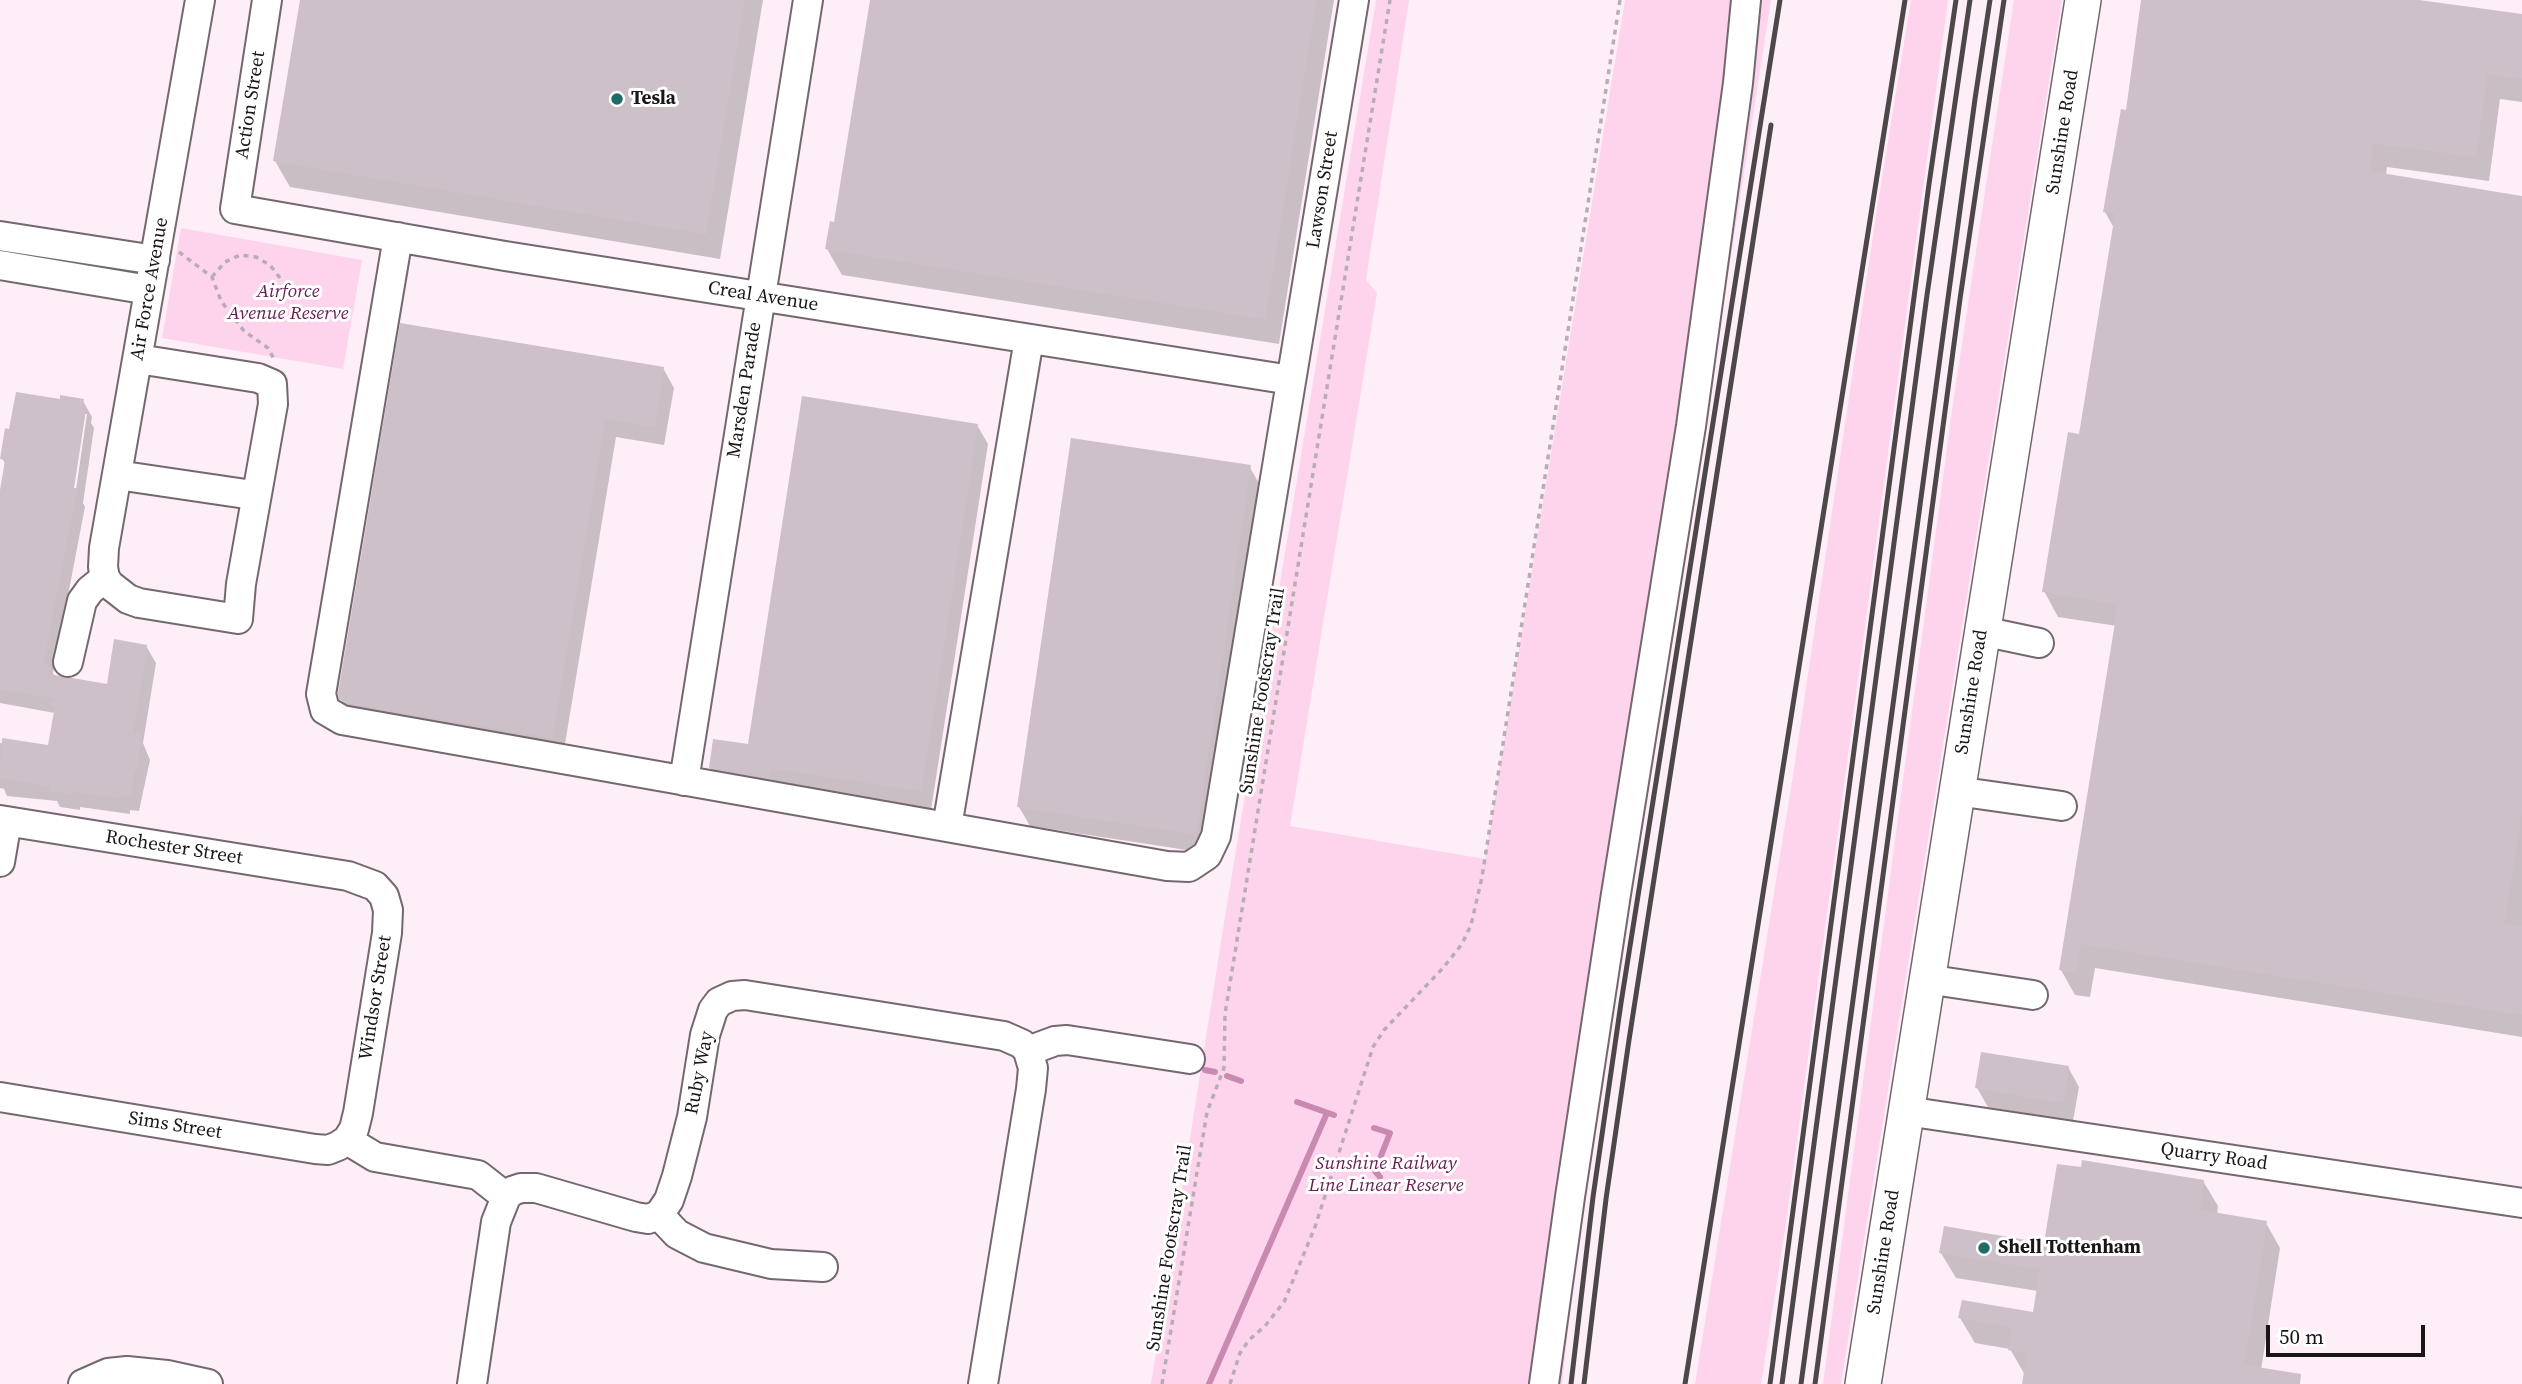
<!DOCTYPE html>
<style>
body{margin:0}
#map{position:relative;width:2522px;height:1384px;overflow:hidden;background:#fdeef7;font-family:"Source Serif 4",serif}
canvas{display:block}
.scale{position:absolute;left:2266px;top:1325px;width:159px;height:32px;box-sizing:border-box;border:4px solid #1a1618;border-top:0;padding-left:9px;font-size:21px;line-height:24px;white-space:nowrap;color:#1a1618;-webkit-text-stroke:5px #fff;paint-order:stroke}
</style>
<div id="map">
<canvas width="2522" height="1384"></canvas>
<div class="scale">50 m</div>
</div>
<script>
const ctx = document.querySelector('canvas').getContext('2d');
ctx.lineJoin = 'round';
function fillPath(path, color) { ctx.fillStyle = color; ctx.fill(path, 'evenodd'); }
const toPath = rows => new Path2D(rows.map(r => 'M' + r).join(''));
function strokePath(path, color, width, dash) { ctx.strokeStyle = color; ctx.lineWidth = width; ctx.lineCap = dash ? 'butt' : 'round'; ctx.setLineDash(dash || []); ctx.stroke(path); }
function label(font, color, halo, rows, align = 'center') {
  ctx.font = font + ' "Source Serif 4",serif'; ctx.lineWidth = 6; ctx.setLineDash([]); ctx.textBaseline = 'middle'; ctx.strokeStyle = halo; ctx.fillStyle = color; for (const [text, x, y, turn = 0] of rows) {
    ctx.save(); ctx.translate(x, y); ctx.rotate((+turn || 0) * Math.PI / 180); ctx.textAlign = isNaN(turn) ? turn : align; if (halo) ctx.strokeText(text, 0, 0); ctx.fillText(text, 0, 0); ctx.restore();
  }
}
fillPath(toPath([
 [1376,0,1409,0,1366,280,1377,293,1290,826,1485,859,1625,0,1771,0,1616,992,1573,1285,1562,1384,1151,1384,1225,917],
 [1911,0,1948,0,1786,1223,1761,1384,1695,1384,1794,769,1876,215],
 [2014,0,2062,0,1841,1384,1823,1384,1952,410],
 [181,228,362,260,343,369,162,338]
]), '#fdd4ec');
fillPath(toPath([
 [302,0,763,0,720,259,290,187,275,161],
 [871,0,1334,0,1279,344,842,275,827,249,836,224],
 [2143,0,2406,0,2522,16,2522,102,2500,99,2489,181,2387,167,2386,176,2522,198,2522,1037,2095,968,2090,997,2075,995,2061,970,2117,626,2058,617,2044,591,2081,436,2114,228,2105,212,2128,112],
 [402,325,663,368,674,388,664,445,616,437,563,756,352,718,341,699],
 [62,401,83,401,92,417,91,423,94,428,83,503,85,507,53,673,55,677,108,686,146,646,156,663,143,743,150,760,139,811,130,810,130,814,80,807,80,810,60,807,57,801,7,796,4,789,0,788,0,743,49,747,55,713,0,703,0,501,6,465,2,458],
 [83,414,87,414,75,497,71,496],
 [977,425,988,444,931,810,781,786,721,787,710,768,750,746],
 [1249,466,1260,485,1206,853,1030,826,1019,807],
 [2068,1067,2079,1087,2073,1121,1988,1107,1977,1088],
 [2203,1181,2218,1206,2217,1215,2266,1223,2280,1248,2261,1370,2280,1384,2023,1384,2025,1375,2010,1349,1975,1343,1960,1318,2035,1314,2038,1291,1956,1278,1941,1253,2046,1245]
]), '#0003');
strokePath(toPath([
 [1205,1070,1215,1072],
 [1227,1076,1241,1081],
 [1297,1102,1334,1115],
 [1374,1128,1390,1133,1375,1171,1380,1177],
 [1209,1384,1327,1113]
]), '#c98ab1', 6);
fillPath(toPath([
 [300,0,745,0,706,234,273,161],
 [870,0,1316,0,1265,319,825,249,830,221,834,222],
 [2141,0,2419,0,2522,14,2522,79,2487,74,2476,157,2373,143,2369,171,2522,196,2522,810,2504,924,2522,927,2522,1015,2081,944,2076,973,2059,970,2118,604,2042,592,2068,432,2079,434,2115,214,2103,212,2121,109,2126,110],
 [400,323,664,367,654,427,605,419,552,738,346,703,339,699,338,693],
 [16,392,60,399,60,395,84,399,82,409,86,410,74,488,77,488,43,665,51,666,49,674,107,684,114,639,147,645,133,733,140,734,139,742,141,742,136,771,134,771,130,795,121,794,121,798,72,791,71,794,49,791,50,786,0,778,2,738,48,745,55,706,51,705,53,698,0,689,0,490,5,460,0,459,5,428,9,429],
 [802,396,978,424,921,791,771,768,769,779,709,768,713,739,748,744],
 [1071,438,1251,465,1196,834,1017,807],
 [1981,1052,2069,1066,2063,1103,1975,1088],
 [2082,1160,2204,1180,2200,1210,2267,1221,2244,1365,2301,1374,2300,1384,2022,1384,2027,1353,2008,1350,2012,1327,1958,1318,1962,1300,2033,1312,2040,1269,1939,1253,1944,1226,2044,1243,2057,1164,2081,1167]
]), '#cec0c8');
const minor = toPath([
 [267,0,235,209,505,256,1291,380],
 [0,236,155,260],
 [398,237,321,694,325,710,342,720,1167,866,1189,867,1207,855,1216,836,1354,0],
 [0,265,149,290],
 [138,359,258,378,272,384,273,404,241,584,238,619,139,603,128,599,110,585,105,578,103,567,104,548,200,0],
 [117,475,246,494],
 [1982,631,2039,643],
 [68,662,82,601,90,590,105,578],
 [684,781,808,0],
 [1956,791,2062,806],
 [0,820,348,876,375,886,384,896,388,910,387,933,358,1113,354,1129,347,1140,338,1146,328,1150,315,1149,0,1097],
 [947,827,1029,339],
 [0,862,7,821],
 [1926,979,2033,995],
 [1028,1051,1055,1041,1067,1040,1190,1059],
 [1906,1111,2522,1203],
 [347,1140,375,1157,478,1175,506,1197],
 [659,1215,677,1234,704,1248,771,1264,823,1267],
 [83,1384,108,1373,127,1371,167,1375,208,1384],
 [472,1384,496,1222,506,1197,512,1191,521,1188,536,1188,636,1217,648,1219,659,1215,669,1200,677,1176,692,1117,705,1035,713,1010,719,1002,732,996,745,995,1004,1036,1022,1044,1028,1051,1033,1068,1031,1089,983,1384],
 [1544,1384,1570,1197,1616,894,1691,426,1738,83,1746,0]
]);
const major = toPath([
 [1863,1384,2083,0]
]);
strokePath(minor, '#74686f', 32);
strokePath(major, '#74686f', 38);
strokePath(toPath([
 [179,252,212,277,221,301,244,331,268,348,274,359],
 [212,277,225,262,240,255,256,257,270,265,283,282],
 [1162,1384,1207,1112,1224,1068,1225,1014,1390,0],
 [1230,1384,1240,1353,1249,1340,1265,1326,1284,1302,1315,1227,1373,1047,1384,1030,1443,968,1462,944,1471,925,1482,877,1620,0]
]), '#b8adb3', 3.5, [5, 5]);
strokePath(minor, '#fff', 28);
strokePath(major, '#fff', 35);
strokePath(toPath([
 [1571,1384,1593,1197,1621,1003,1780,0],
 [1584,1384,1606,1199,1629,1040,1771,125],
 [1685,1384,1905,0],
 [1770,1384,1929,184,1956,0],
 [1782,1384,1927,295,1970,0],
 [1801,1384,1975,99,1990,0],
 [1815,1384,1960,299,2004,0]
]), '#4d474a', 5);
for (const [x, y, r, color] of [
 [617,99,7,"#206c69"],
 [1984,1248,7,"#206c69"]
]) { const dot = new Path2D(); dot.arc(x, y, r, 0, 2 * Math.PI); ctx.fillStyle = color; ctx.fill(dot); strokePath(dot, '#fff', 2.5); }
label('bold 19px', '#1a1618', '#fff', [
 ["Tesla",631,99],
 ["Shell Tottenham",1998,1248]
], 'left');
label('19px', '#1a1618', '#fff', [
 ["Action Street",251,105,-81],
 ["Sunshine Road",2063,132,-81],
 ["Lawson Street",1323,190,-81],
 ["Air Force Avenue",150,289,-80],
 ["Creal Avenue",763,297,9],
 ["Marsden Parade",745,390,-81],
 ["Sunshine Footscray Trail",1263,691,-81],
 ["Sunshine Road",1972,692,-81],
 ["Rochester Street",174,848,9],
 ["Windsor Street",376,998,-81],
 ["Ruby Way",700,1073,-79],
 ["Sims Street",175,1126,9],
 ["Quarry Road",2214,1157,8],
 ["Sunshine Footscray Trail",1170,1248,-81],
 ["Sunshine Road",1884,1252,-81]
]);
label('italic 19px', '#671d51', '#fff', [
 ["Airforce",288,292],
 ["Avenue Reserve",288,314],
 ["Sunshine Railway",1386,1164],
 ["Line Linear Reserve",1386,1186]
]);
</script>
